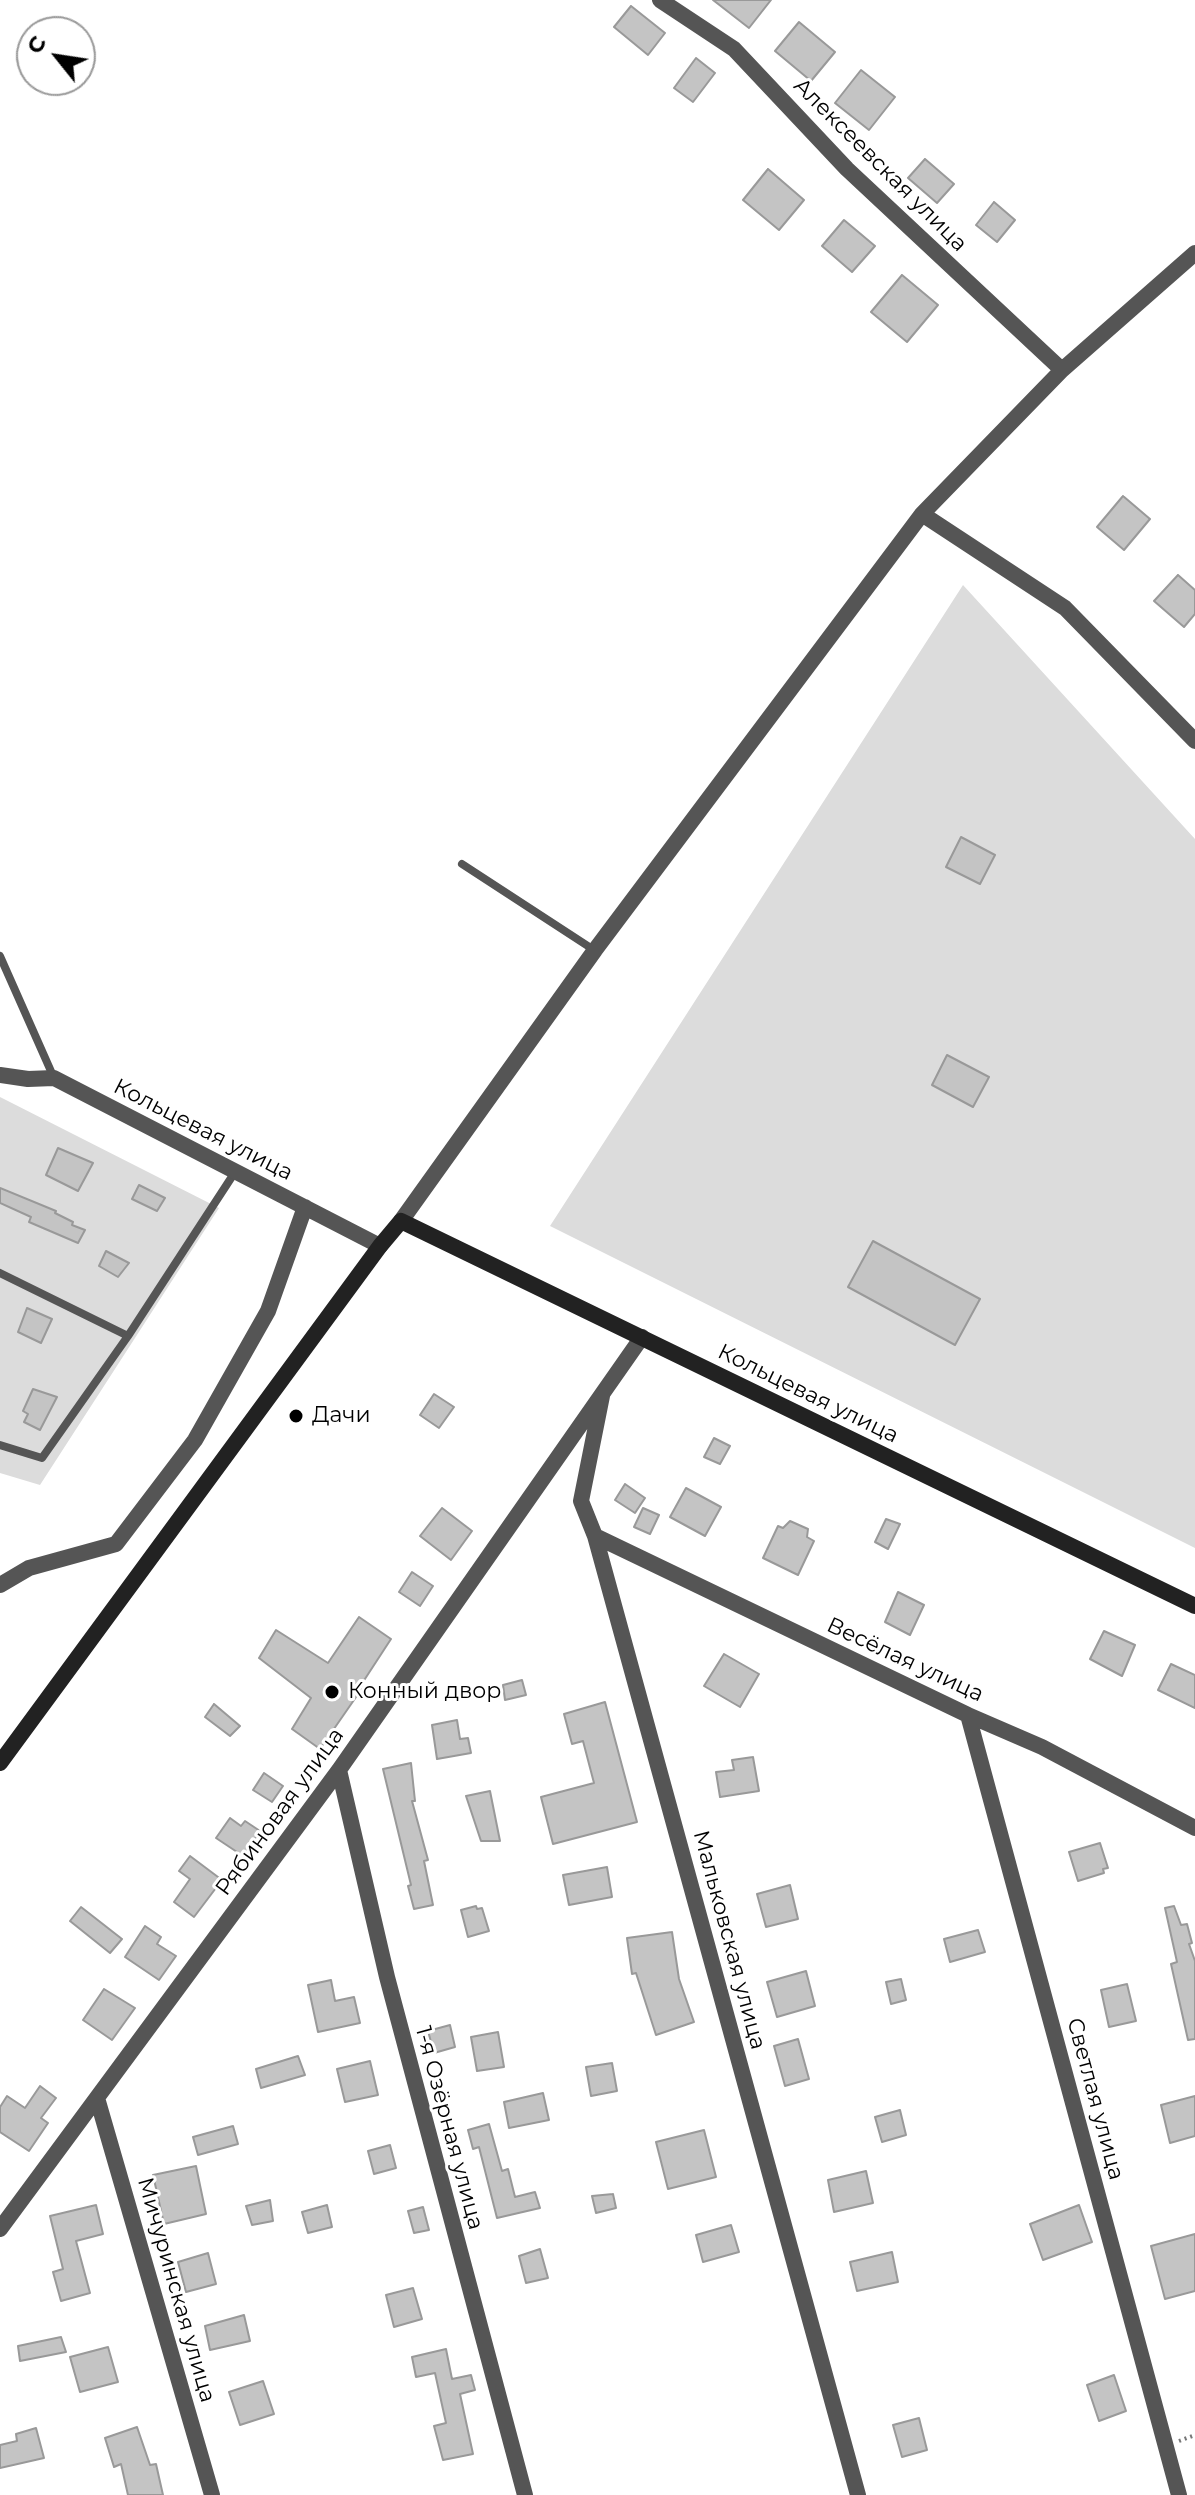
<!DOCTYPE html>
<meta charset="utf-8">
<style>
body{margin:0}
#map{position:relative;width:1195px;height:2495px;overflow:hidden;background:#fff;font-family:Montserrat,sans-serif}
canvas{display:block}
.north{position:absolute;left:16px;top:16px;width:80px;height:80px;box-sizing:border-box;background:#fff;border:2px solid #999;border-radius:50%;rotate:300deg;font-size:22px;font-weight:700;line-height:32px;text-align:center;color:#000}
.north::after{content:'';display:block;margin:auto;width:28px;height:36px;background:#000;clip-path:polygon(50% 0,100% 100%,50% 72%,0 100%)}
</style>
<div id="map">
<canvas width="1195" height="2495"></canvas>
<div class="north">С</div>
</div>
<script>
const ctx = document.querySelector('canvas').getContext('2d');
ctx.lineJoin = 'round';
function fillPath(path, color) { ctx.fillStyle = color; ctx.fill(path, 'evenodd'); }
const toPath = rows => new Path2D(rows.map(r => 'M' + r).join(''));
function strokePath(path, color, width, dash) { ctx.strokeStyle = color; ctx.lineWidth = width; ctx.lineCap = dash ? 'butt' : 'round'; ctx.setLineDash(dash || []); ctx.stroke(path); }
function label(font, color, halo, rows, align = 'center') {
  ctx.font = font + ' Montserrat,sans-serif'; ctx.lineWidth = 6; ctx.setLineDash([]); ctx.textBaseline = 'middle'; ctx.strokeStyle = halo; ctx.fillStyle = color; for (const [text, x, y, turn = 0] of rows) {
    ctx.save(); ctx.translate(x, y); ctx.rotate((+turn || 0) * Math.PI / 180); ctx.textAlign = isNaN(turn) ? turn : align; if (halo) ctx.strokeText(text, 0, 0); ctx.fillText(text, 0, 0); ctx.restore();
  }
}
fillPath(toPath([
 [963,585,1195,839,1195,1548,550,1226],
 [0,1097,219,1208,40,1485,0,1473]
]), '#dcdcdc');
const building = toPath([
 [713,0,771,0,749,28,713,0],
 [631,6,665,33,648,55,614,27,631,6],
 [799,22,835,52,811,81,775,51,799,22],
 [696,58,715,73,693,102,674,88,696,58],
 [861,70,895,97,869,130,835,103,861,70],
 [925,159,954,184,937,203,908,178,925,159],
 [768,169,804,200,779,230,743,200,768,169],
 [994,202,1015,220,997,242,976,225,994,202],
 [844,220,875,246,852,272,822,246,844,220],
 [902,275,938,305,907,342,871,312,902,275],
 [1123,496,1150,519,1124,550,1097,527,1123,496],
 [1178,575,1195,590,1195,614,1184,627,1154,601,1178,575],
 [961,837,995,855,980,884,946,867,961,837],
 [947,1055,989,1077,973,1107,932,1085,947,1055],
 [58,1148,93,1163,78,1191,46,1175,58,1148],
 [139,1185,165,1198,157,1211,132,1199,139,1185],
 [0,1188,56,1211,55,1213,73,1222,72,1225,85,1230,78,1243,29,1222,31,1217,0,1203,0,1188],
 [873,1241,980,1299,955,1345,848,1287,873,1241],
 [106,1251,129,1263,118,1277,99,1266,106,1251],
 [27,1308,52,1319,41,1343,18,1332,27,1308],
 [33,1389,57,1397,40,1430,24,1422,28,1414,23,1411,33,1389],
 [434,1394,454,1407,439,1428,420,1415,434,1394],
 [714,1438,730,1446,720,1464,704,1457,714,1438],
 [625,1484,645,1498,635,1513,615,1500,625,1484],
 [686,1488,721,1507,705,1536,670,1517,686,1488],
 [442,1508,472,1531,451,1560,420,1536,442,1508],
 [643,1508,659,1515,650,1534,634,1527,643,1508],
 [886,1519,900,1524,888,1549,875,1542,886,1519],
 [790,1521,808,1529,807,1537,814,1541,798,1575,763,1558,778,1526,783,1528,790,1521],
 [412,1572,433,1586,420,1606,399,1592,412,1572],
 [898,1592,924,1605,910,1635,885,1622,898,1592],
 [359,1617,391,1639,361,1685,363,1687,320,1749,292,1729,311,1698,259,1658,276,1630,328,1663,359,1617],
 [1104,1631,1135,1645,1122,1676,1090,1659,1104,1631],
 [724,1654,759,1674,740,1707,704,1686,724,1654],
 [1171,1664,1195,1675,1195,1708,1158,1690,1171,1664],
 [522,1680,526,1695,505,1700,503,1685,522,1680],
 [605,1702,637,1822,553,1844,541,1797,594,1783,583,1741,572,1744,564,1714,605,1702],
 [214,1704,240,1726,230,1736,205,1717,214,1704],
 [457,1720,460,1739,468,1738,471,1753,437,1759,432,1725,457,1720],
 [753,1757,759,1791,720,1797,716,1772,734,1770,732,1760,753,1757],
 [411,1763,415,1801,412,1801,428,1860,424,1861,433,1905,414,1909,408,1886,411,1885,383,1769,411,1763],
 [264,1773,283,1786,272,1802,253,1790,264,1773],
 [490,1791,500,1841,481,1841,466,1796,490,1791],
 [230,1818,241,1826,245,1821,260,1831,243,1856,216,1838,230,1818],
 [1100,1843,1108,1868,1103,1869,1104,1873,1078,1881,1069,1852,1100,1843],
 [190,1856,222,1880,194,1917,174,1902,190,1879,179,1871,190,1856],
 [607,1867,612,1897,569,1905,563,1875,607,1867],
 [790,1885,798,1919,766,1927,757,1894,790,1885],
 [476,1906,477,1909,482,1908,489,1931,468,1937,461,1910,476,1906],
 [1174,1906,1181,1925,1187,1924,1192,1943,1189,1944,1195,1961,1195,2039,1188,2040,1171,1964,1177,1962,1165,1908,1174,1906],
 [81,1907,122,1939,110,1953,70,1921,81,1907],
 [145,1926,161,1937,157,1944,176,1956,159,1980,125,1957,145,1926],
 [978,1930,985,1952,950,1962,944,1939,978,1930],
 [672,1932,679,1979,694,2022,656,2035,636,1973,632,1974,627,1938,672,1932],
 [806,1971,815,2006,777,2017,767,1982,806,1971],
 [901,1979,906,2000,891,2004,886,1982,901,1979],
 [331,1980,335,2001,354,1997,360,2023,318,2032,308,1985,331,1980],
 [1127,1984,1136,2021,1109,2027,1101,1990,1127,1984],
 [104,1989,135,2008,112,2040,83,2020,104,1989],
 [450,2025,455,2047,434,2053,428,2031,450,2025],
 [498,2032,504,2067,477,2071,471,2037,498,2032],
 [798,2039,809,2079,785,2086,774,2046,798,2039],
 [298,2056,305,2075,261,2088,256,2069,298,2056],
 [370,2061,378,2095,345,2102,337,2069,370,2061],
 [612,2063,617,2091,591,2096,586,2067,612,2063],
 [40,2086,56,2098,41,2118,48,2123,29,2151,0,2132,0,2107,7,2096,25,2108,40,2086],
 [543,2093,549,2120,509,2128,504,2102,543,2093],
 [1195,2096,1195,2136,1170,2143,1161,2105,1195,2096],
 [900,2110,906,2135,882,2142,875,2117,900,2110],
 [489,2124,502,2171,508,2169,515,2197,535,2192,540,2208,497,2218,479,2147,473,2149,468,2130,489,2124],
 [233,2126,238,2144,198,2155,193,2137,233,2126],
 [704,2130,716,2177,668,2189,656,2142,704,2130],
 [390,2145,396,2168,374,2174,368,2151,390,2145],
 [196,2166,206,2214,164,2224,153,2175,196,2166],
 [866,2171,873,2203,834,2212,828,2180,866,2171],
 [613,2194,616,2208,596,2213,592,2196,613,2194],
 [270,2200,273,2221,252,2225,246,2206,270,2200],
 [96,2205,103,2234,76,2241,90,2293,61,2301,53,2272,63,2269,50,2216,96,2205],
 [327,2205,332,2227,308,2233,302,2212,327,2205],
 [1079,2205,1092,2242,1043,2260,1030,2224,1079,2205],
 [423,2207,429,2230,414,2233,408,2211,423,2207],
 [731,2225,739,2252,703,2262,696,2235,731,2225],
 [1195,2234,1195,2291,1165,2299,1151,2246,1195,2234],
 [540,2249,548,2278,526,2283,519,2256,540,2249],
 [892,2252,898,2282,857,2291,850,2262,892,2252],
 [208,2253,216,2284,186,2292,178,2262,208,2253],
 [413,2288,422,2319,394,2327,386,2295,413,2288],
 [244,2315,250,2341,210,2350,205,2326,244,2315],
 [61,2337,66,2352,20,2361,18,2346,61,2337],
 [108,2347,118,2382,80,2392,70,2357,108,2347],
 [446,2349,452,2379,471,2375,475,2390,460,2394,473,2454,443,2460,434,2426,446,2423,435,2373,416,2377,412,2357,446,2349],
 [1114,2375,1126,2411,1099,2421,1087,2385,1114,2375],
 [263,2381,274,2414,240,2425,229,2392,263,2381],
 [919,2418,927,2450,902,2457,893,2425,919,2418],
 [137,2427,150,2465,156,2464,163,2495,128,2495,121,2464,114,2467,105,2438,137,2427],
 [36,2428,44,2458,0,2468,0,2445,17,2441,16,2434,36,2428]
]);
fillPath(building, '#c4c4c4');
strokePath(building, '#999', 2);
strokePath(toPath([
 [1179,2441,1195,2435]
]), '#777', 4, [2, 4]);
strokePath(toPath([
 [462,864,594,950],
 [0,956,54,1078],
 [0,1273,128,1336],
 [0,1445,42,1458,128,1336,235,1172]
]), '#555', 8);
strokePath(toPath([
 [660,0,734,49,847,169,1062,370],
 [922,514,1065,608,1195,741],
 [0,1075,28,1079,54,1078,380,1246],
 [401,1221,595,950,922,514,1062,370,1195,253],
 [602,1396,581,1501,595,1536,858,2495],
 [595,1536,968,1715,1042,1747,1195,1828],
 [0,1585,29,1568,116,1544,195,1440,268,1311,305,1207],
 [968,1715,1179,2495],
 [339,1770,387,1977,525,2495],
 [97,2098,212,2495],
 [0,2229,339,1770,642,1337]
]), '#555', 16);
strokePath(toPath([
 [0,1763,380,1246,401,1221,1195,1606]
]), '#222', 16);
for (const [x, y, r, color] of [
 [296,1416,8,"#000"],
 [332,1692,8,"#000"]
]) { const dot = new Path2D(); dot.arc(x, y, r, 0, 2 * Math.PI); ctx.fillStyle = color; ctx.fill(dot); strokePath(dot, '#fff', 3); }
label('22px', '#000', '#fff', [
 ["Алексеевская улица",880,165,45],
 ["Кольцевая улица",203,1130,27],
 ["Кольцевая улица",808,1394,26],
 ["Весёлая улица",905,1660,25],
 ["Рябиновая улица",280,1812,-54],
 ["Мальковская улица",729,1940,75],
 ["Светлая улица",1095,2099,75],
 ["1-я Озёрная улица",449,2128,75],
 ["Мичуринская улица",176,2290,74]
]);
label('22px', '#000', '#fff', [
 ["Дачи",312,1416],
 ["Конный двор",348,1692]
], 'left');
</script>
